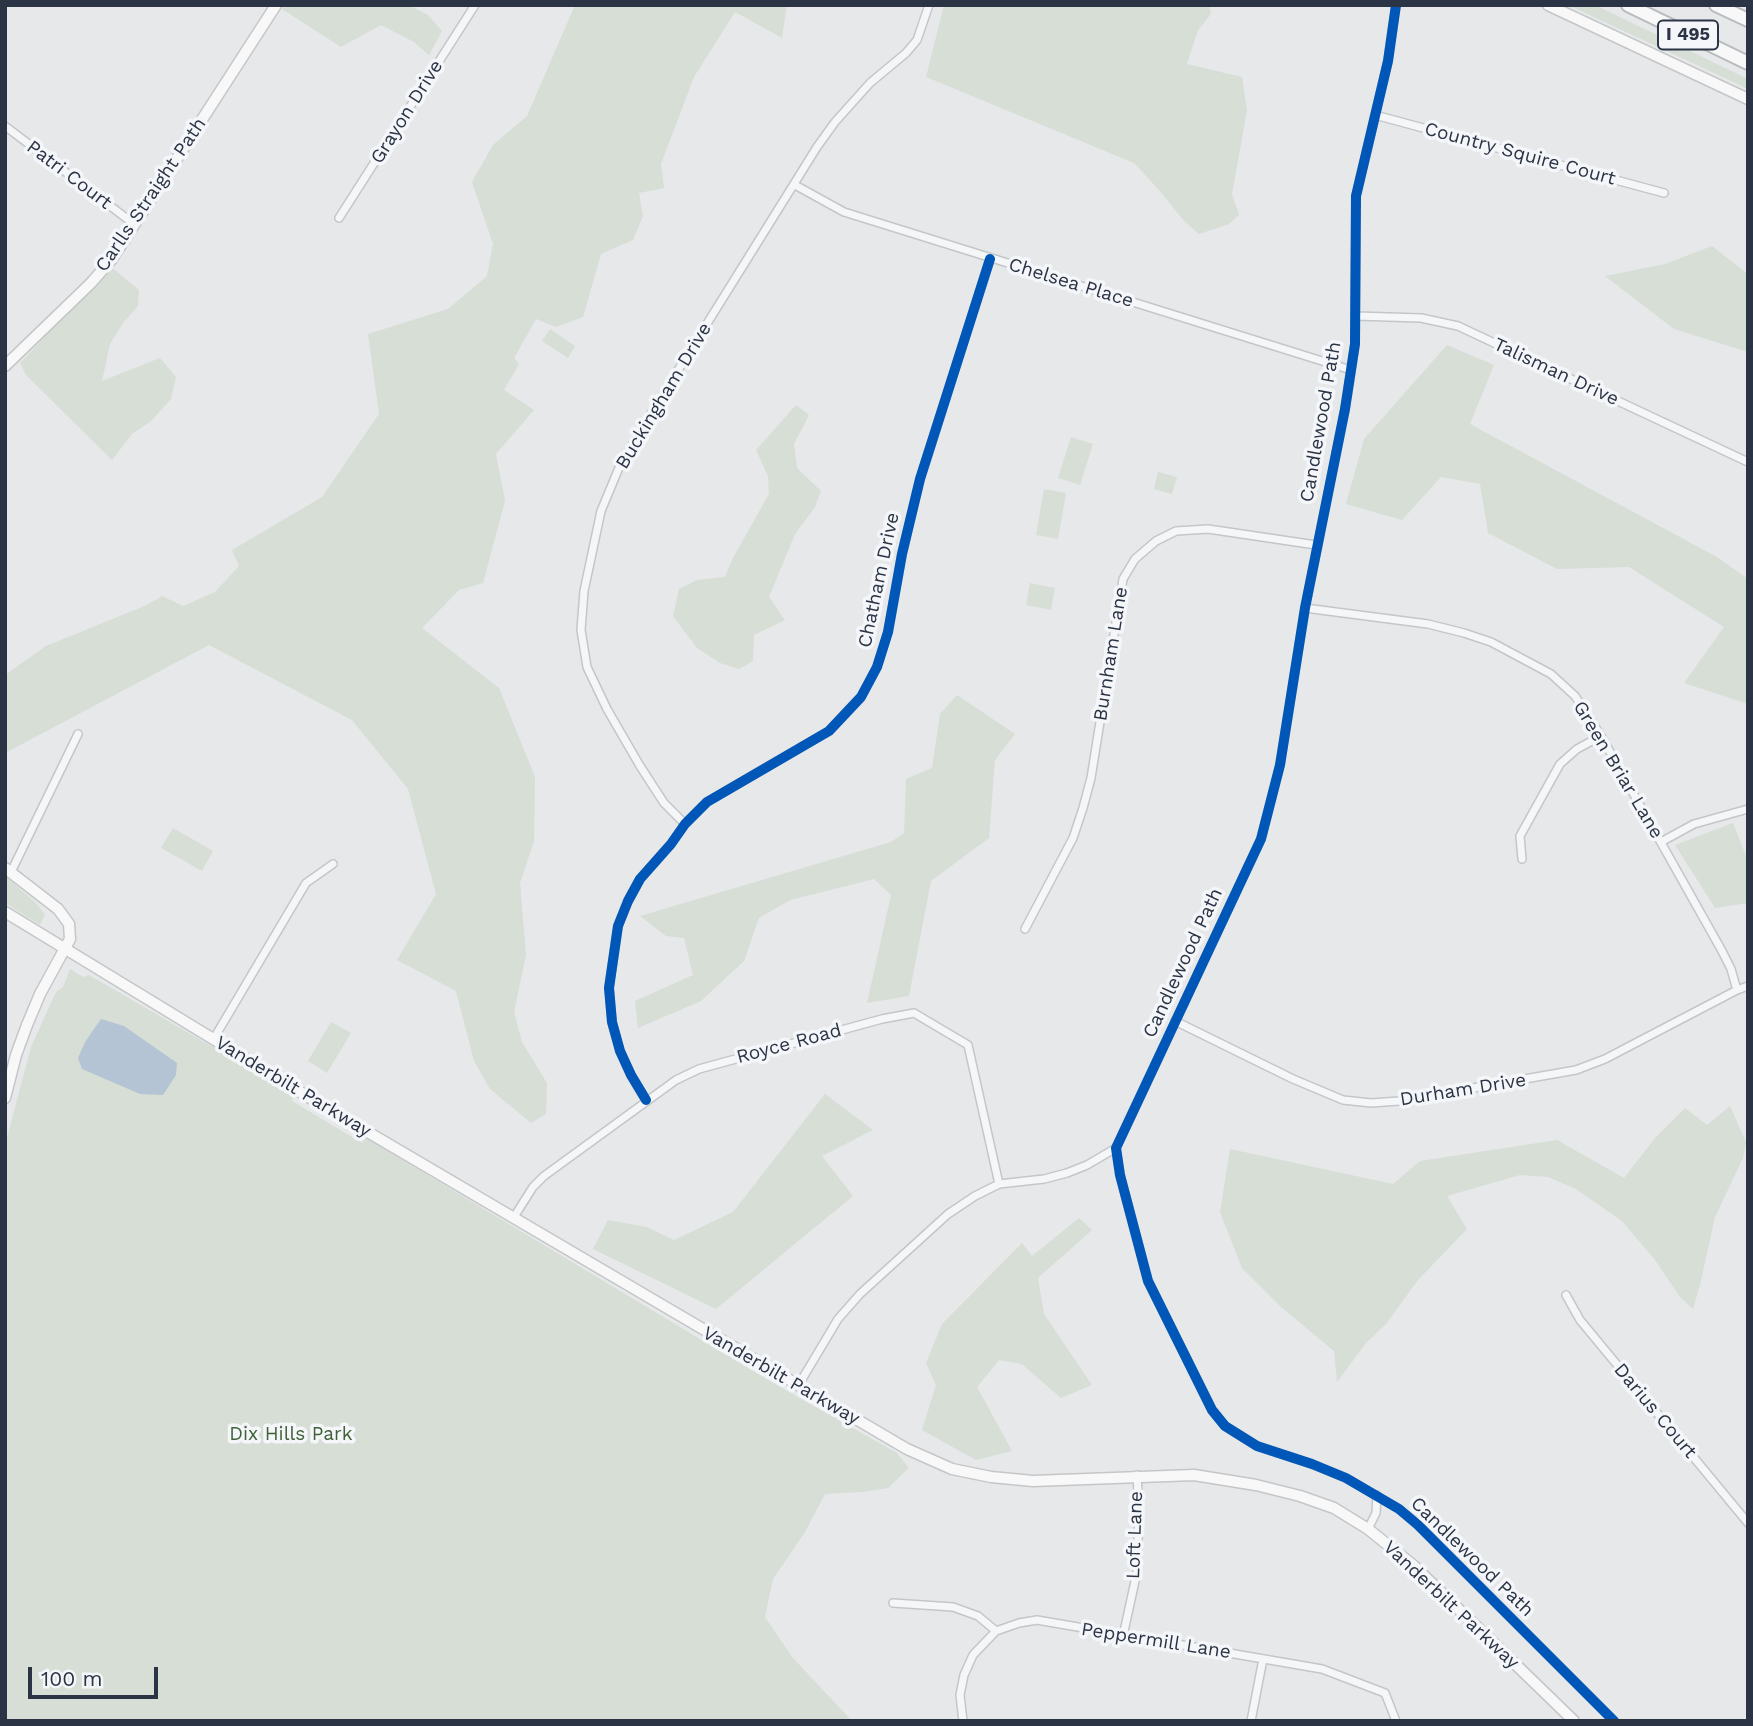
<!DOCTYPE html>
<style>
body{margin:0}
#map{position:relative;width:1753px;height:1726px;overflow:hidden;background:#e6e8ea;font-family:"Work Sans",sans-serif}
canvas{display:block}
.frame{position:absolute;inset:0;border:7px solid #2b3445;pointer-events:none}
.scale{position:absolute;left:28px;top:1667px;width:130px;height:32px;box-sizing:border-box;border:4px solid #2b3445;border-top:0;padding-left:9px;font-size:21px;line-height:24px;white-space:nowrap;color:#2b3445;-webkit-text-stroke:5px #f4f6f9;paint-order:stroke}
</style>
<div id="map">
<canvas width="1753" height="1726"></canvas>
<div class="frame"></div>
<div class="scale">100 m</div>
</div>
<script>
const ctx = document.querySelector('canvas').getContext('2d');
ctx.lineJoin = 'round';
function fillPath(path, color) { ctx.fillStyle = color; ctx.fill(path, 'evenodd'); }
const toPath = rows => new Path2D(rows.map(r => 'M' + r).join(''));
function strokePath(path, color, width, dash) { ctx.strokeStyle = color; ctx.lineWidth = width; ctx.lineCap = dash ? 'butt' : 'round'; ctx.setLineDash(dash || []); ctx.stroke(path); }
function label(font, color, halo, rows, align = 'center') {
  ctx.font = font + ' "Work Sans",sans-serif'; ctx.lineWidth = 7; ctx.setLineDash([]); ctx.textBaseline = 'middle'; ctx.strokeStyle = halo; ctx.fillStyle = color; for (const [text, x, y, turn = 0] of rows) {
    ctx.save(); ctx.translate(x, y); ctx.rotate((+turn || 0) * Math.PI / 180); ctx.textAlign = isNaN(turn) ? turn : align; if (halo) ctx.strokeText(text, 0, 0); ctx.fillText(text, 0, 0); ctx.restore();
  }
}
fillPath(toPath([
 [285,5,408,5,428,15,442,31,429,55,414,42,381,25,341,47,282,9],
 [575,5,787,5,782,38,735,12,694,77,661,164,664,188,639,193,643,216,633,240,601,254,583,317,556,327,536,319,514,358,519,364,504,390,534,410,496,454,505,501,483,583,459,590,422,628,499,688,535,777,534,841,520,883,526,955,514,1012,522,1042,547,1083,546,1114,531,1123,490,1089,474,1061,456,991,397,960,436,894,408,789,352,720,209,645,5,753,5,675,46,646,147,605,162,596,183,606,215,592,239,566,232,550,322,497,379,414,368,334,448,309,487,276,493,244,472,182,493,145,527,116],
 [944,5,1209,5,1211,14,1198,30,1187,64,1242,77,1247,110,1232,194,1239,215,1229,224,1199,234,1184,221,1159,190,1134,163,926,77],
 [1568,5,1595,5,1748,79,1748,89],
 [1712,246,1748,274,1748,352,1674,329,1605,276,1665,264],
 [111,267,139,290,138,306,123,323,110,344,102,381,160,358,176,377,171,399,151,421,132,434,112,460,26,375,20,363],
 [550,329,575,346,568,358,542,341],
 [1447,345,1494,365,1470,424,1717,557,1748,579,1748,704,1684,683,1724,627,1629,567,1557,569,1488,533,1480,484,1441,477,1402,520,1346,504,1364,439],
 [796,405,809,415,794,444,797,468,821,491,815,507,795,534,769,597,785,620,754,635,753,661,739,669,720,663,697,648,673,616,679,589,697,580,725,577,733,558,769,494,768,476,756,450],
 [1071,437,1093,444,1080,485,1058,478],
 [1158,472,1177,477,1172,494,1154,489],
 [1044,489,1066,493,1058,539,1036,535],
 [1030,583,1055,588,1051,610,1026,605],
 [957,695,1015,734,995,760,989,838,931,881,909,996,867,1003,891,895,874,879,790,900,759,918,744,961,701,1001,638,1028,635,1001,693,975,684,938,666,936,640,916,891,842,904,833,906,779,932,768,940,714],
 [1733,823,1748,861,1748,903,1715,908,1675,845],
 [173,828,213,851,202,871,161,848],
 [5,876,36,903,45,915,40,925,5,903],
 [70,969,83,977,89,975,285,1089,293,1096,292,1101,362,1143,366,1138,768,1380,897,1453,909,1468,888,1488,863,1492,825,1494,805,1532,773,1579,765,1617,792,1657,852,1721,5,1721,5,1145,31,1047,56,992,63,987],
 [331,1022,351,1033,327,1073,308,1061],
 [825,1094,873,1130,822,1156,853,1196,716,1309,593,1249,608,1220,647,1227,674,1240,733,1212],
 [1730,1106,1746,1142,1743,1158,1715,1217,1700,1285,1693,1309,1680,1297,1655,1260,1622,1221,1576,1189,1548,1177,1520,1175,1447,1196,1467,1229,1418,1280,1386,1324,1366,1343,1337,1382,1334,1351,1280,1306,1242,1268,1220,1212,1230,1149,1393,1184,1420,1161,1557,1140,1624,1178,1655,1138,1685,1108,1707,1125],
 [1079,1218,1092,1230,1038,1278,1044,1314,1092,1385,1061,1398,1022,1364,999,1360,977,1387,1012,1451,976,1460,922,1430,936,1385,926,1363,942,1324,1022,1243,1032,1256]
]), '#d6ded6');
fillPath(toPath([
 [101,1019,124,1026,177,1063,176,1075,163,1095,140,1094,82,1069,78,1058,85,1042]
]), '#b4c4d5');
const street = toPath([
 [1396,5,1388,61,1356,196,1355,344,1345,409,1305,608,1280,765,1261,839,1116,1148,1120,1175,1148,1281,1212,1410,1225,1426,1257,1446,1312,1464,1346,1478,1399,1509,1418,1525,1614,1721],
 [1375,115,1664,193],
 [5,126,134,224],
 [795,185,844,212,1351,370],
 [339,218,475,5],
 [1356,316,1421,318,1458,326,1748,462],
 [1305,608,1428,624,1464,633,1491,642,1551,674,1575,696,1601,736,1722,951,1731,969,1737,990],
 [685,824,664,803,640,766,607,709,587,667,581,630,584,591,601,511,621,463,647,420,817,147,835,122,870,83,906,53,917,40,929,5],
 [1661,842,1694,824,1748,809],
 [1522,859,1520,836,1560,764,1577,749,1601,736],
 [11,872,78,734],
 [1025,929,1073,838,1083,808,1091,778,1123,579,1135,559,1156,541,1176,531,1208,529,1316,545],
 [1175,1021,1293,1079,1343,1100,1371,1103,1399,1101,1576,1070,1605,1059,1737,990,1748,986],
 [213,1040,306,883,333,864],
 [646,1100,631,1075,620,1051,612,1022,609,988,618,926,628,901,640,879,671,844,685,824,707,802,829,731,861,697,877,667,888,632,902,554,920,479,990,259],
 [514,1217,533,1187,544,1176,676,1080,699,1069,882,1019,914,1013,968,1045,999,1184],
 [1566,1295,1580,1320,1748,1523],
 [798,1386,838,1319,860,1294,948,1214,975,1196,999,1184,1044,1179,1067,1173,1087,1165,1116,1148],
 [1368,1529,1376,1513,1377,1495],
 [893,1603,953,1607,978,1616,996,1631],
 [1123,1636,1137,1572,1139,1511,1137,1475],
 [963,1721,960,1695,964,1675,973,1655,996,1631,1019,1623,1037,1620,1322,1669,1385,1693,1396,1721],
 [1251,1721,1263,1659]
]);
const secondary = toPath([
 [1548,5,1748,99],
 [5,366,91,283,112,259,276,5],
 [5,868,58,909,69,924,70,939,40,994,27,1025,16,1055,5,1098],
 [5,912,310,1098,907,1449,952,1469,991,1477,1033,1481,1194,1475,1256,1485,1300,1496,1334,1508,1368,1529,1414,1566,1574,1721]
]);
const highway = toPath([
 [1628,5,1748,63],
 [1716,5,1748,20]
]);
strokePath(street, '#c4c6c8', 10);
strokePath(secondary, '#c4c6c8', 13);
strokePath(highway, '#b8bbbf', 16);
strokePath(street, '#f5f6f7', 7);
strokePath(secondary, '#f8f8f8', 10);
strokePath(highway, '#f8f8f8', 12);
strokePath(toPath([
 [1396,5,1388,61,1356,196,1355,344,1345,409,1305,608,1280,765,1261,839,1116,1148,1120,1175,1148,1281,1212,1410,1225,1426,1257,1446,1312,1464,1346,1478,1399,1509,1418,1525,1614,1721],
 [646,1100,631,1075,620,1051,612,1022,609,988,618,926,628,901,640,879,671,844,685,824,707,802,829,731,861,697,877,667,888,632,902,554,920,479,990,259]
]), '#0057b8', 10);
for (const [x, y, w] of [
 [1688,35,60]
]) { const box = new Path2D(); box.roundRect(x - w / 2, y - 14.5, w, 29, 5); ctx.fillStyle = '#f4f6f9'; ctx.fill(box); strokePath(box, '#2b3445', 2); }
label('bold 18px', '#2b3445', null, [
 ["I 495",1688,35]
]);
label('19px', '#2b3445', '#f4f6f9', [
 ["Grayon Drive",407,112,-58],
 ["Country Squire Court",1520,154,15],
 ["Patri Court",69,175,37],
 ["Carlls Straight Path",151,195,-56],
 ["Chelsea Place",1071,283,17],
 ["Talisman Drive",1556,372,25],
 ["Buckingham Drive",664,396,-59],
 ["Candlewood Path",1321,422,-80],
 ["Chatham Drive",879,580,-78],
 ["Burnham Lane",1111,654,-81],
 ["Green Briar Lane",1618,770,59],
 ["Candlewood Path",1183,963,-65],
 ["Royce Road",789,1044,-15],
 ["Vanderbilt Parkway",293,1087,31],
 ["Durham Drive",1463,1090,-9],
 ["Vanderbilt Parkway",781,1376,30],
 ["Darius Court",1655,1411,50],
 ["Loft Lane",1135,1535,-88],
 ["Candlewood Path",1472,1557,44],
 ["Vanderbilt Parkway",1451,1605,43],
 ["Peppermill Lane",1156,1641,9]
]);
label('19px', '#3f6138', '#f4f6f9', [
 ["Dix Hills Park",291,1434]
]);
</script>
